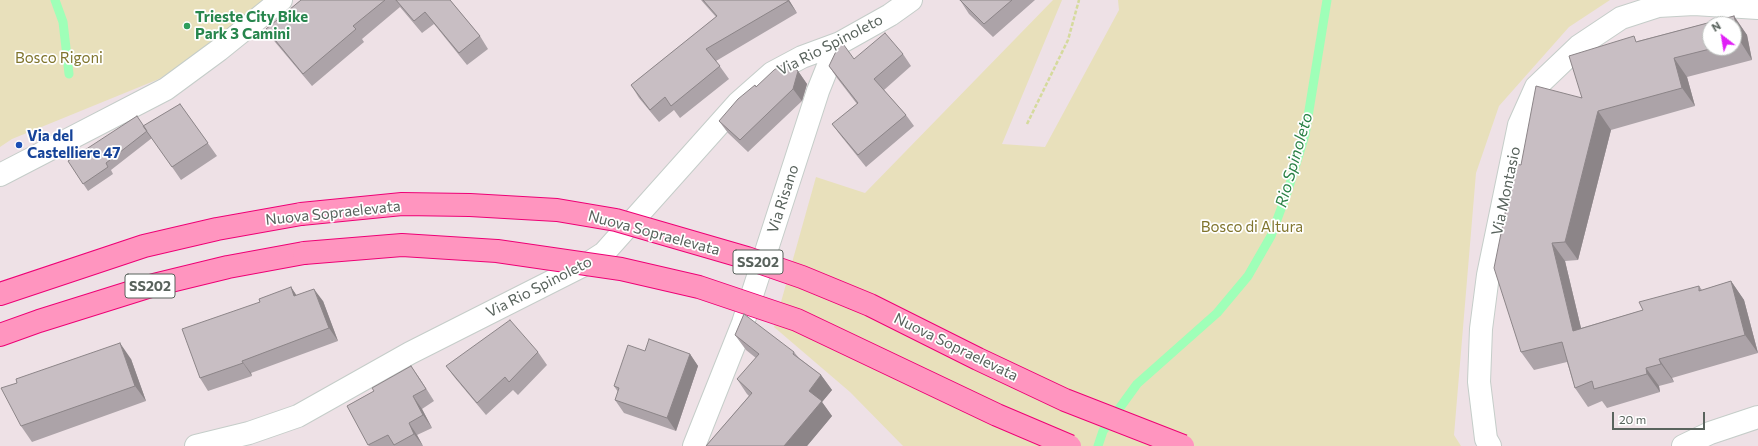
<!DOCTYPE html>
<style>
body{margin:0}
#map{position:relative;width:1758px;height:446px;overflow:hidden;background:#eee1e6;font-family:Commissioner,sans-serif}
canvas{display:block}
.north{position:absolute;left:1702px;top:16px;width:40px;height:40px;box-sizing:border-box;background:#fff;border:1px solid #bdc1be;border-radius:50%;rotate:329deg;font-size:11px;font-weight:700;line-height:16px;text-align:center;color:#59635d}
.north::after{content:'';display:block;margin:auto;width:14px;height:18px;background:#e01ff6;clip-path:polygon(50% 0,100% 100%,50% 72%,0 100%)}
.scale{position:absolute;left:1612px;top:412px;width:93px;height:18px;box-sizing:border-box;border:2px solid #59635d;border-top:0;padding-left:5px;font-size:12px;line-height:14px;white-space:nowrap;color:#59635d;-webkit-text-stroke:3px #fff;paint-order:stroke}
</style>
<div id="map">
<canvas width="1758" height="446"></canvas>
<div class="north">N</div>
<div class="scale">20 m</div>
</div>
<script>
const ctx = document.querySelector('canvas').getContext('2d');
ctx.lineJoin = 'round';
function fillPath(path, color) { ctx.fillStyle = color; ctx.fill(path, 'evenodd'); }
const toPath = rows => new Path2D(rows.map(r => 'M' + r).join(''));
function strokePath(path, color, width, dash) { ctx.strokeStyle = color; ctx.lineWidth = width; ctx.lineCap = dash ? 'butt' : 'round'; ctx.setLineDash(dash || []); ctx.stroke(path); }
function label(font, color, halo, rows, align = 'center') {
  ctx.font = font + ' Commissioner,sans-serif'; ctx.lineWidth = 3.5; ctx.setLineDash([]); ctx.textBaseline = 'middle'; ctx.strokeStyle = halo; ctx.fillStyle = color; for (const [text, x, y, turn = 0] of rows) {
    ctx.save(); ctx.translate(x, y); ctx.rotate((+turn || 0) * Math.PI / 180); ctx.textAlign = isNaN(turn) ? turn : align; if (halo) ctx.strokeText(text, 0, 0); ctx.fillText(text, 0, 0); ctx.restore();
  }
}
fillPath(toPath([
 [0,0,266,0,192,58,159,79,12,139,0,147],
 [1053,0,1062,0,1002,144,1045,147,1119,10,1118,0,1610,0,1569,27,1499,106,1476,173,1454,435,1461,446,903,446,850,392,774,327,816,177,865,193]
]), '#e8e0bb');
strokePath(toPath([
 [55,0,63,22,69,74],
 [1098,446,1103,431,1137,384,1217,313,1248,276,1271,236,1288,190,1305,135,1327,0]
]), '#9fffb8', 9);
const minor = toPath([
 [1661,0,1658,6,1694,4,1758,8],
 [0,175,166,89,219,50,281,0],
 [196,446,249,433,298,416,410,353,590,262,604,253,738,103,772,73,802,57,840,43,890,15,911,0],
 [694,446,743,323,818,91,832,56,840,43],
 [1490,446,1486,439,1479,382,1481,329,1488,275,1519,125,1536,87,1579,46,1621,18,1658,6]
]);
const tertiary = toPath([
 [1683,446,1710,433,1758,417]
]);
const trunk = toPath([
 [0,294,144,246,217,229,301,214],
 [0,335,39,321,154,285,228,267,304,253]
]);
strokePath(minor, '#c5cdc9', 24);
strokePath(tertiary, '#c5cdc9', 24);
strokePath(trunk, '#ee0075', 24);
strokePath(toPath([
 [1027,124,1068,40,1079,0]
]), '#d5da9d', 2.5, [4, 2]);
strokePath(minor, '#fff', 22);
strokePath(tertiary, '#fff', 22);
strokePath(trunk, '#ff95bf', 22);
const trunkBridge = toPath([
 [301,214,402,204,470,205,557,210,616,220,747,258,802,277,870,305,978,359,1065,400,1183,446],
 [304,253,402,245,497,251,621,269,699,287,797,320,997,415,1070,446]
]);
strokePath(trunkBridge, '#ee0075', 24, []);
strokePath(trunkBridge, '#ff95bf', 22);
fillPath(toPath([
 [301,0,450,0,480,36,488,49,467,65,434,24,422,33,400,7,362,39,364,42,312,86,275,42,266,29],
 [701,0,789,0,797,13,716,61,729,79,680,118,674,110,659,122,639,98,631,85,716,17],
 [960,0,1035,0,993,37,969,14],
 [1734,16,1747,35,1752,60,1687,77,1695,106,1611,130,1578,260,1565,261,1581,328,1643,310,1699,286,1702,290,1731,281,1744,300,1758,353,1672,378,1674,382,1659,386,1660,392,1607,408,1602,401,1588,407,1575,388,1567,362,1534,370,1521,352,1521,165,1582,98,1638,41],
 [1734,24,1734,48,1710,48],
 [903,54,911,66,884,90,906,115,914,126,866,167,841,136,832,124,857,104,837,78,829,66,854,59],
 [798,71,807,84,802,101,748,152,728,133,719,121],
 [180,104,217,156,181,180,152,138,111,170,113,174,88,191,68,161,144,126],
 [291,287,296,295,323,301,338,341,251,373,252,376,208,391,200,378,260,302],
 [735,335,794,352,799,358,821,375,832,390,822,402,832,416,807,446,706,446,749,396,747,394,737,379,756,358,746,350],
 [645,351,690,354,698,366,676,431,624,413,615,400,618,392,614,386],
 [538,352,547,365,518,395,513,390,486,415,455,378,446,366],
 [131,359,146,401,32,442,21,426],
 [411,366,434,401,422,409,432,428,417,435,423,446,369,446,347,406,374,391]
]), '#aca3a8');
fillPath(toPath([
 [788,0,789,0,797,13,788,1],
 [1734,16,1747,35,1752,60,1740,41],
 [1674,58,1687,77,1695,106,1682,88],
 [798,71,807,84,802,101,793,89],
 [1598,111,1611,130,1578,260,1565,242],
 [1552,243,1565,261,1586,349,1573,331],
 [1731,281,1744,300,1758,353,1745,335],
 [291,287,299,299,294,296],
 [314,289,323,301,338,341,329,328],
 [120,343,131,359,146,401,135,386],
 [690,354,698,366,676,431,667,418],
 [1659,359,1672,378,1674,382,1661,364],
 [242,361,251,373,252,376,243,363],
 [411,366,420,379,434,401,426,389],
 [1646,368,1659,386,1660,392,1647,374],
 [821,375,832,390,822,402,832,416,807,446,784,446,809,391],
 [413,396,422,409,432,428,423,415],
 [409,423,417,435,423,446,414,434]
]), '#8c8588');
const building = toPath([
 [301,0,385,0,353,26,356,29,303,74,266,29,301,0],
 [396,0,450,0,480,36,459,53,425,12,414,21,396,0],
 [703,0,788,0,788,1,706,49,720,66,671,106,665,97,650,110,631,85,717,16,703,0],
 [960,0,1012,0,984,24,960,0],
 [1734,16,1740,41,1734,43,1734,24,1710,24,1710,48,1714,48,1674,58,1682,88,1598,111,1565,242,1552,243,1573,331,1643,310,1639,302,1699,286,1699,291,1731,281,1745,335,1659,359,1661,364,1646,368,1647,374,1594,389,1592,381,1575,388,1562,342,1521,352,1494,268,1515,164,1521,165,1536,86,1582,98,1569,56,1634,36,1636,42,1734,16],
 [885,33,903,54,874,79,906,115,858,155,832,124,858,103,829,66,841,41,854,59,885,33],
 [787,62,798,71,793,89,740,140,719,121,738,99,755,85,756,87,774,70,787,62],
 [180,104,208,143,172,167,143,126,180,104],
 [137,116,147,131,106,163,108,167,83,184,68,161,137,116],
 [291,287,294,296,314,289,329,328,242,361,243,363,200,378,182,329,260,302,259,299,291,287],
 [744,314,794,352,793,354,821,375,809,391,822,401,784,446,706,446,752,393,737,379,759,354,735,335,744,314],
 [510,320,538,352,509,382,505,377,477,403,446,366,510,320],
 [649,339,690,354,667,418,615,400,619,388,614,386,628,345,645,351,649,339],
 [120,343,135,386,21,426,1,388,17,383,16,379,120,343],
 [411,366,426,389,413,396,423,415,409,423,414,434,394,445,388,435,368,445,347,406,374,391,372,388,411,366]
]);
fillPath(building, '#c8bec3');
strokePath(building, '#8c8588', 1);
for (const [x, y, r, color] of [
 [187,26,4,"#2e9e5b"],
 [19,145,4,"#1a4fb4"]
]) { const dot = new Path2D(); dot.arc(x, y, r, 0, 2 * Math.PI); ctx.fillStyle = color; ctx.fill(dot); strokePath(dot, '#fff', 1.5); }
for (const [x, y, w] of [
 [758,262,50],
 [150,286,50]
]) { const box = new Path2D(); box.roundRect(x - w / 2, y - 12, w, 24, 3); ctx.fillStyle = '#fff'; ctx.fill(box); strokePath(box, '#59635d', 1); }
label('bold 14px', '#59635d', null, [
 ["SS202",758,262],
 ["SS202",150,286]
]);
label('bold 15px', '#27864d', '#fff', [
 ["Trieste City Bike",195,17],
 ["Park 3 Camini",195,34]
], 'left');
label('15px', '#59635d', '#fff', [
 ["Via Rio Spinoleto",830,45,-27],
 ["Via Montasio",1506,191,-78],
 ["Via Risano",783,199,-72],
 ["Nuova Sopraelevata",333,213,-6],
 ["Nuova Sopraelevata",654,233,15],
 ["Via Rio Spinoleto",539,287,-27],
 ["Nuova Sopraelevata",956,347,26]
]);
label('15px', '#80752d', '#fff', [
 ["Bosco Rigoni",59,58],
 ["Bosco di Altura",1252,227]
]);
label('bold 15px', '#164399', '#fff', [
 ["Via del",27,136],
 ["Castelliere 47",27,153]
], 'left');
label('italic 16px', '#2a8146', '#fff', [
 ["Rio Spinoleto",1294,160,-74]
]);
</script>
